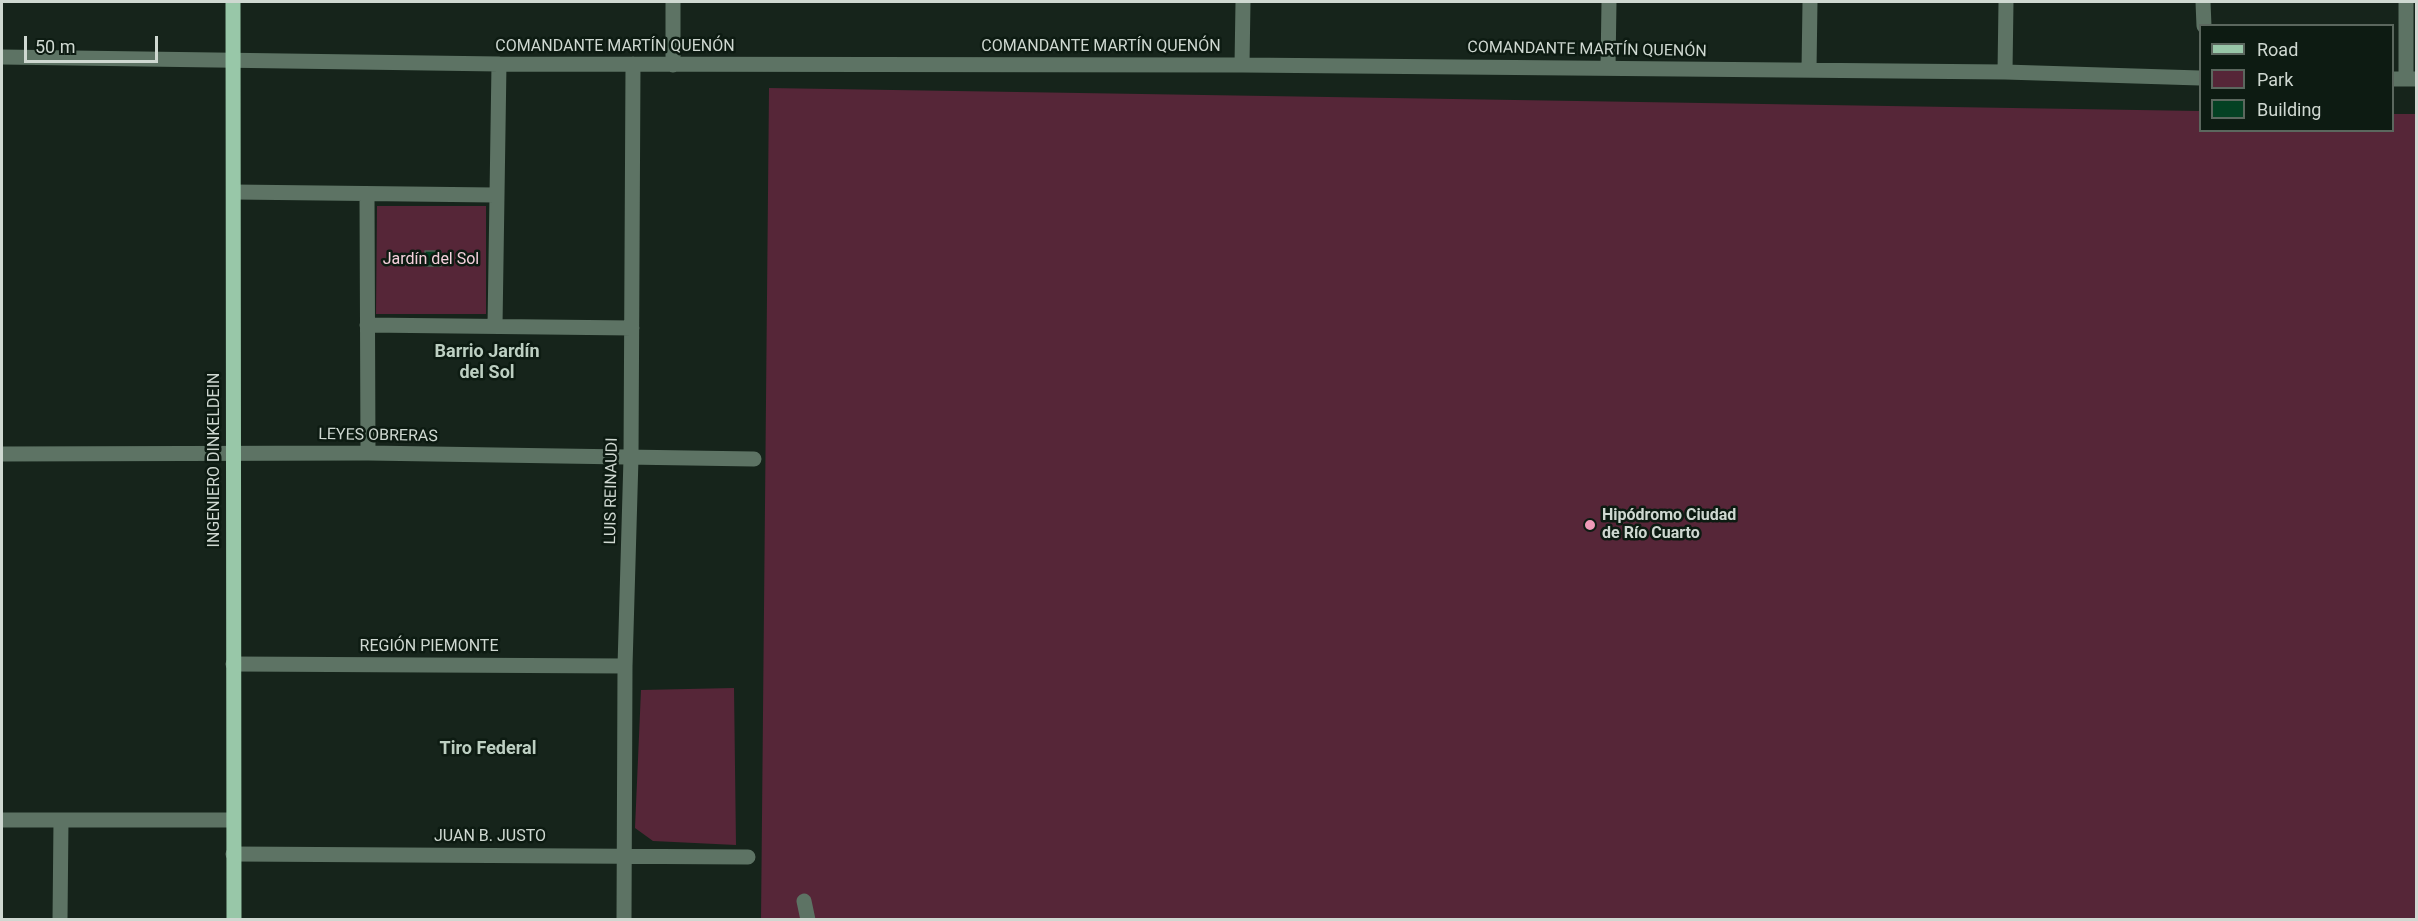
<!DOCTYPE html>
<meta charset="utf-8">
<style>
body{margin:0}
#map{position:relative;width:2418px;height:921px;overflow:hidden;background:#16241b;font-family:Roboto,sans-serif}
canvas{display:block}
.frame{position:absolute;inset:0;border:3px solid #cfd8d1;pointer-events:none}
.legend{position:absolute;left:2199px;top:24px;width:195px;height:108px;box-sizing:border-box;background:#0d1b12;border:2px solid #5b675e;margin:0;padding:8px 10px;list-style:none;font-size:18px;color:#cfd8d1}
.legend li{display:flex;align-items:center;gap:12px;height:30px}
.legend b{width:30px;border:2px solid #5b675e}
.scale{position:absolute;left:24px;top:36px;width:134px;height:27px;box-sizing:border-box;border:3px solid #cfd8d1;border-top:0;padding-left:8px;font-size:18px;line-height:21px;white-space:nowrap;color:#cfd8d1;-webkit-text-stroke:4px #0d1b12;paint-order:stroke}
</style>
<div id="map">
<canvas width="2418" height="921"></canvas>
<div class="frame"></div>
<ul class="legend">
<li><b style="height:8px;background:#98c7a8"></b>Road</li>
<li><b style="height:16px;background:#562638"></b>Park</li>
<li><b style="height:16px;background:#044123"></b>Building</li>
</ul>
<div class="scale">50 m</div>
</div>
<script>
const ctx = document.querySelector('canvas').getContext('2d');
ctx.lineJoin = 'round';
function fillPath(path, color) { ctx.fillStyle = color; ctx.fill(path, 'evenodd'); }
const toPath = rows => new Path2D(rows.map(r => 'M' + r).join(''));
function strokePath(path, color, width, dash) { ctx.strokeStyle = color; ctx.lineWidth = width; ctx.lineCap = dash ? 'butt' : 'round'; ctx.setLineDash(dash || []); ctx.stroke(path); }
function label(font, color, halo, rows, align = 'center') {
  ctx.font = font + ' Roboto,sans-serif'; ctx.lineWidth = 5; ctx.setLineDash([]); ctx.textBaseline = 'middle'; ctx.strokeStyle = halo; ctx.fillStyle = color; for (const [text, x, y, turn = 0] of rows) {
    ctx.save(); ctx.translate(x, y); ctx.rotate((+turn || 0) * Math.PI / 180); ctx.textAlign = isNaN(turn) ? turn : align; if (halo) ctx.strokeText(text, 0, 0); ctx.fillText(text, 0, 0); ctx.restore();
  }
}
fillPath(toPath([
 [769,88,2200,111,2200,130,2392,130,2393,114,2416,114,2416,919,761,920],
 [377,206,486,206,486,314,376,314],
 [734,688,736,845,653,841,635,828,641,690]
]), '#562638');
const building = toPath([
 [425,251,441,251,441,266,425,266,425,251]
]);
fillPath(building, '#044123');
strokePath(building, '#506055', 1.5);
strokePath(toPath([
 [673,2,673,65],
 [2203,2,2204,26],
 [2406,2,2406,79],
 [2,57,499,64,1242,65,2005,72,2200,78],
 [1242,65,1243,2],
 [1608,68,1609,2],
 [1809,70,1810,2],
 [2005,72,2006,2],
 [2392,79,2416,79],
 [234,192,495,195],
 [367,196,368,453],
 [367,325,632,328],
 [495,326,499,64],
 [2,454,368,453,754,459],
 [233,664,625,666],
 [2,820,232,820],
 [233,854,748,857],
 [804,901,808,920],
 [60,920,61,820],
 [624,920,625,666,631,458,633,64]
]), '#5d7364', 15);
strokePath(toPath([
 [233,2,234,920]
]), '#98c7a8', 15);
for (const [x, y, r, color] of [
 [1590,525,6,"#ef9ab8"]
]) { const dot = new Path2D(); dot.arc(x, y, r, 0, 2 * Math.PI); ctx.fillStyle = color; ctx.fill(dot); strokePath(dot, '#0d1b12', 2); }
label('16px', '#cfd8d1', '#0d1b12', [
 ["COMANDANTE MARTÍN QUENÓN",615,47],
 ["COMANDANTE MARTÍN QUENÓN",1101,47],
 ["COMANDANTE MARTÍN QUENÓN",1587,50,1],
 ["LEYES OBRERAS",378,436,1],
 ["INGENIERO DINKELDEIN",215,460,-90],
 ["LUIS REINAUDI",612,491,-89],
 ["REGIÓN PIEMONTE",429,647],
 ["JUAN B. JUSTO",490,837]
]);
label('16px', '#f5d0dc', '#0d1b12', [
 ["Jardín del Sol",431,260]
]);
label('bold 16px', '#cfd8d1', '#0d1b12', [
 ["Hipódromo Ciudad",1602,516],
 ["de Río Cuarto",1602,534]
], 'left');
label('bold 18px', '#bdcfc2', '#0d1b12', [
 ["Barrio Jardín",487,352],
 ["del Sol",487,373],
 ["Tiro Federal",488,749]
]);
</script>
